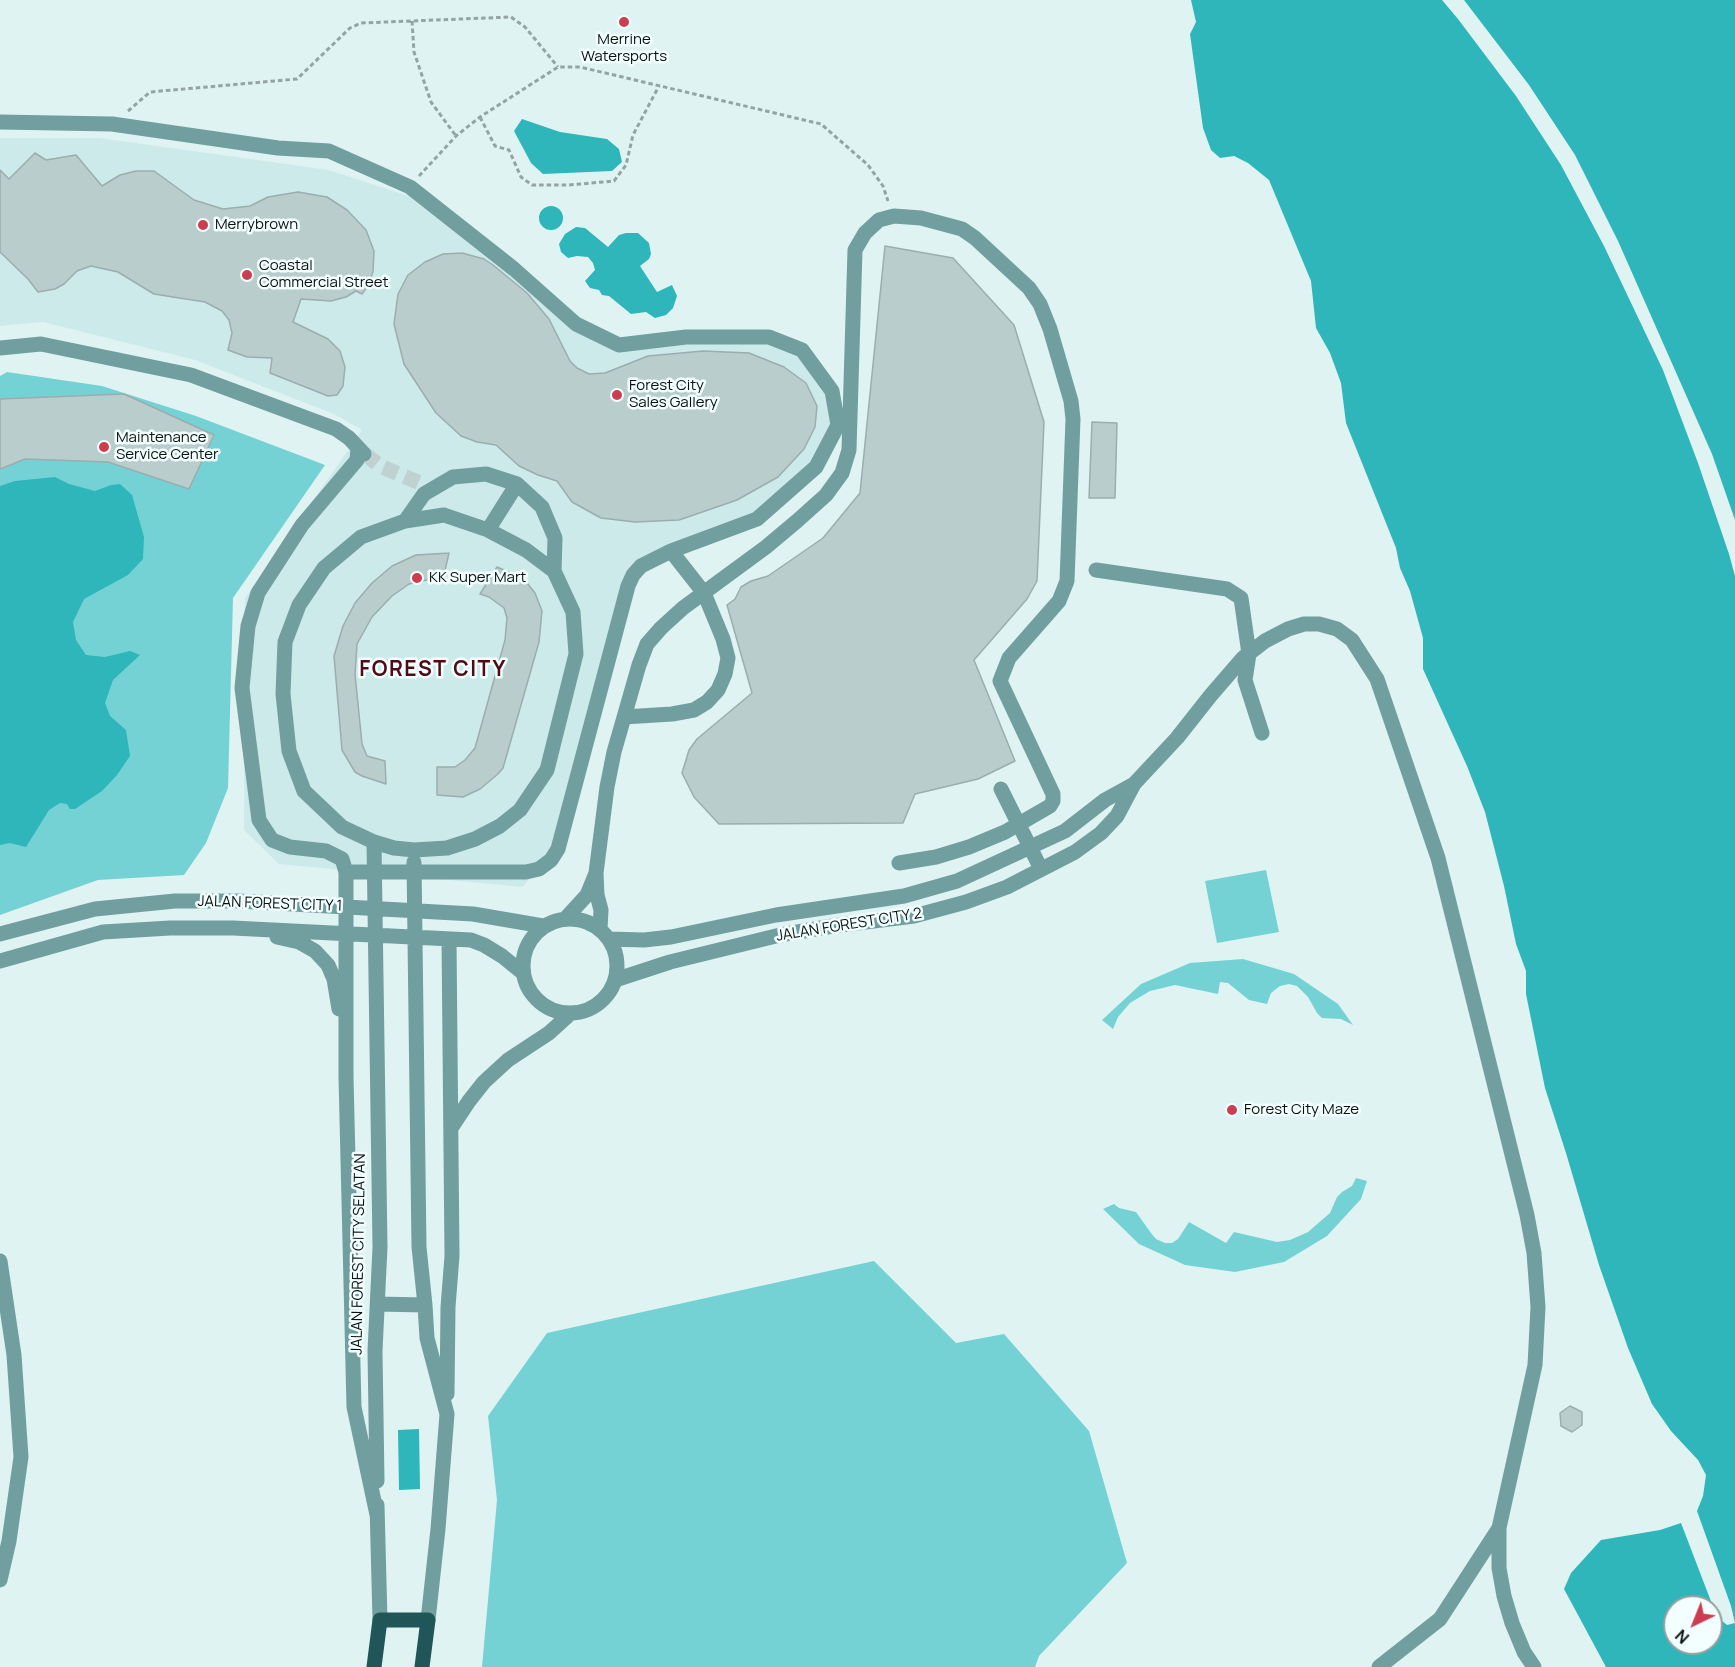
<!DOCTYPE html>
<style>
body{margin:0}
#map{position:relative;width:1735px;height:1667px;overflow:hidden;background:#e0f3f3;font-family:Manrope,sans-serif}
canvas{display:block}
.north{position:absolute;left:1663px;top:1595px;width:60px;height:60px;box-sizing:border-box;background:#f3ffff;border:2px solid #959f9f;border-radius:50%;rotate:223deg;font-size:16px;font-weight:700;line-height:24px;text-align:center;color:#091010}
.north::after{content:'';display:block;margin:auto;width:21px;height:27px;background:#cd3d4f;clip-path:polygon(50% 0,100% 100%,50% 72%,0 100%)}
</style>
<div id="map">
<canvas width="1735" height="1667"></canvas>
<div class="north">N</div>
</div>
<script>
const ctx = document.querySelector('canvas').getContext('2d');
ctx.lineJoin = 'round';
function fillPath(path, color) { ctx.fillStyle = color; ctx.fill(path, 'evenodd'); }
const toPath = rows => new Path2D(rows.map(r => 'M' + r).join(''));
function strokePath(path, color, width, dash) { ctx.strokeStyle = color; ctx.lineWidth = width; ctx.lineCap = dash ? 'butt' : 'round'; ctx.setLineDash(dash || []); ctx.stroke(path); }
function label(font, color, halo, rows, align = 'center') {
  ctx.font = font + ' Manrope,sans-serif'; ctx.lineWidth = 5; ctx.setLineDash([]); ctx.textBaseline = 'middle'; ctx.strokeStyle = halo; ctx.fillStyle = color; for (const [text, x, y, turn = 0] of rows) {
    ctx.save(); ctx.translate(x, y); ctx.rotate((+turn || 0) * Math.PI / 180); ctx.textAlign = isNaN(turn) ? turn : align; if (halo) ctx.strokeText(text, 0, 0); ctx.fillText(text, 0, 0); ctx.restore();
  }
}
fillPath(toPath([
 [0,138,100,138,329,170,427,202,616,350,682,342,766,341,800,356,829,393,831,424,811,463,754,516,638,563,554,848,523,887,279,864,244,830,245,598,362,430,334,414,195,360,43,322,0,326]
]), '#cdeaea');
fillPath(toPath([
 [7,372,102,386,196,416,325,465,233,598,228,788,206,843,184,875,98,880,0,915,0,376],
 [1266,870,1279,932,1217,943,1205,881],
 [1243,959,1294,974,1338,1004,1353,1025,1341,1019,1322,1018,1317,1013,1308,997,1297,986,1289,984,1280,986,1271,993,1267,1004,1249,1000,1228,983,1220,982,1218,994,1175,985,1150,991,1130,1003,1118,1017,1113,1029,1102,1020,1141,984,1190,963],
 [1356,1178,1367,1181,1361,1199,1327,1236,1284,1262,1235,1272,1185,1265,1139,1244,1103,1209,1114,1204,1119,1208,1136,1212,1151,1233,1156,1239,1165,1243,1172,1243,1178,1239,1189,1222,1226,1243,1234,1232,1277,1242,1290,1240,1308,1232,1330,1213,1337,1197,1342,1192,1352,1186],
 [874,1261,956,1343,1004,1334,1089,1431,1127,1563,1039,1656,1035,1667,482,1667,497,1500,488,1416,547,1333]
]), '#74d2d5');
fillPath(toPath([
 [1191,0,1442,0,1458,19,1516,96,1561,165,1604,246,1663,370,1698,463,1729,554,1735,576,1735,1667,1606,1667,1564,1589,1571,1573,1601,1540,1660,1530,1681,1523,1717,1617,1727,1625,1735,1623,1731,1606,1697,1511,1703,1496,1706,1475,1698,1460,1671,1431,1652,1404,1628,1348,1599,1265,1566,1153,1545,1088,1526,994,1526,971,1516,944,1504,886,1485,812,1467,766,1423,669,1423,638,1410,591,1400,568,1396,548,1346,423,1341,383,1330,353,1316,328,1311,281,1269,180,1248,163,1234,156,1220,158,1211,150,1203,128,1190,34,1196,22],
 [1675,1607,1711,1607,1711,1643,1675,1643],
 [1464,0,1735,0,1735,520,1712,454,1618,241,1575,155,1529,85],
 [522,119,560,132,607,139,619,149,622,162,612,171,543,174,531,163,514,131],
 '539 218a12 12 0 1 1 24 0a12 12 0 1 1-24 0Z',
 [576,227,585,228,608,247,619,235,626,233,638,233,649,243,651,254,649,259,640,266,657,292,672,285,677,296,673,308,666,315,655,318,646,312,631,314,609,296,602,295,599,290,590,288,585,281,595,270,593,263,588,257,577,256,568,258,561,252,559,244,565,234],
 [55,477,69,484,95,491,111,485,120,484,132,495,144,537,143,559,128,575,84,599,73,622,76,640,86,655,105,657,130,651,140,655,113,680,105,703,110,716,126,730,130,756,117,775,102,791,75,809,70,809,67,804,60,803,49,810,26,847,10,843,0,845,0,486,15,481],
 [419,1429,420,1489,399,1490,398,1430]
]), '#2eb6ba');
const building = toPath([
 [35,153,46,160,76,155,102,186,120,175,136,171,154,171,194,200,223,209,250,206,268,197,298,192,327,197,347,210,366,230,374,251,373,272,367,287,362,294,356,291,346,297,331,301,301,299,293,322,328,339,340,351,345,367,343,386,337,395,328,396,270,373,272,358,247,357,228,350,232,333,229,320,222,311,205,302,154,294,118,272,91,266,77,271,64,284,55,289,38,292,28,279,0,252,0,170,9,179,35,153],
 [885,246,953,258,1014,325,1044,422,1037,581,1027,599,974,660,1015,761,978,779,915,794,903,823,719,824,694,797,682,773,689,750,697,739,752,693,727,605,735,599,741,587,751,581,768,576,823,538,860,493,885,246],
 [462,253,484,259,493,265,527,293,549,319,570,361,577,368,589,374,605,373,648,356,703,351,749,353,784,367,806,383,817,406,815,427,804,449,778,477,737,500,679,520,635,522,601,518,572,502,557,481,538,475,519,466,496,445,477,442,461,436,436,413,404,364,394,324,398,294,408,275,425,262,443,254,462,253],
 [124,394,214,435,189,489,108,462,25,459,0,469,0,399,124,394],
 [1092,422,1117,423,1115,498,1089,498,1092,422],
 [449,553,443,579,431,579,409,584,392,596,372,617,357,644,355,674,362,744,367,756,385,761,386,784,362,776,355,772,342,750,334,656,343,626,355,603,372,583,392,566,416,555,449,553],
 [497,567,523,578,535,593,542,611,539,642,503,768,498,774,480,789,463,797,437,795,437,767,455,767,465,760,475,748,505,640,507,618,504,608,489,597,480,594,497,567],
 [1570,1406,1582,1412,1582,1425,1572,1432,1561,1426,1560,1413,1570,1406]
]);
fillPath(building, '#bacdcd');
strokePath(building, '#9badad', 1.5);
strokePath(toPath([
 [365,454,380,466,420,483]
]), '#c0d1d1', 15, [15, 8]);
strokePath(toPath([
 [412,21,414,52,431,102,456,136],
 [128,111,150,92,297,79,350,28,361,23,511,17,525,27,558,67],
 [480,117,495,146,509,150,521,177,532,185,569,185,614,181,626,165,633,135,659,86],
 [419,176,456,136,480,117,558,67,580,67,821,124,868,165,883,186,888,201]
]), '#94a3a3', 3, [4.5, 3]);
strokePath(toPath([
 [0,122,112,124,278,148,329,151,410,187,514,269,576,324,619,345,686,337,769,337,802,350,832,391,838,425,816,467,757,519,671,551,641,566,633,575,628,586,558,849,551,860,539,869,526,872,346,872],
 [0,348,41,344,191,375,336,429,349,438,364,454],
 [358,448,357,460,302,525,258,593,248,626,242,688,259,820,272,840,290,847,326,851,342,859,346,872,346,1077,354,1407,377,1515],
 [444,515,488,530,526,550,554,571,573,612,576,654,547,770,520,810,500,826,475,839,447,848,414,850,394,848,374,842,342,827,304,791,289,751,283,694,285,642,299,605,324,568,361,537,405,521,444,515],
 [405,521,424,494,453,477,486,474,517,484,542,507,555,538,554,571],
 [488,530,517,484],
 [1096,570,1227,589,1241,598,1249,654,1245,680,1262,733],
 [624,717,672,714,694,710,707,702,718,690,725,674,728,658,723,639,704,593,671,551],
 [1001,789,1041,869],
 [374,842,380,1247,375,1351,377,1481],
 [414,862,419,1247,425,1305,427,1338,447,1414,438,1529,428,1620],
 [596,873,607,787,614,752,639,665,647,644,661,628,683,608,766,547,797,521,826,495,842,473,849,450,855,250,865,233,879,220,894,216,921,218,962,229,975,238,1029,288,1040,304,1050,329,1071,401,1073,419,1067,581,1059,601,1009,658,1000,681,1053,794,1053,801,1050,806,1005,832,969,847,936,857,899,863],
 '523 966a47 47 0 1 1 94 0a47 47 0 1 1-94 0Z',
 [565,919,587,895,596,873,597,895,601,910,600,929],
 [0,934,95,909,175,901,238,901,473,914,543,926],
 [277,937,299,942,315,951,328,965,334,979,339,1009],
 [609,939,644,940,671,937,776,915,904,896,957,881,1065,831,1105,800,1134,784],
 [0,961,103,932,170,928,233,928,471,940,484,945,502,956,523,973],
 [615,980,670,962,780,935,833,926,914,916,966,902,1007,887,1075,852,1101,833,1117,816,1134,784,1177,738,1211,695,1243,658,1265,641,1288,629,1304,624,1319,624,1337,629,1352,640,1377,679,1438,858,1527,1215,1534,1253,1538,1307,1535,1365,1499,1528,1499,1568,1504,1596,1512,1623,1524,1652,1534,1667],
 [451,1128,469,1101,484,1082,508,1060,549,1033,571,1013],
 [0,1261,14,1355,21,1457,9,1541,0,1580],
 [378,1304,425,1305],
 [447,1394,448,1307,452,1256,449,939],
 [377,1505,380,1620],
 [1379,1667,1440,1619,1499,1528]
]), '#719fa0', 15);
strokePath(toPath([
 [374,1667,380,1620,428,1620,422,1667]
]), '#205658', 15);
for (const [x, y, r, color] of [
 [624,22,6,"#cd3d4f"],
 [203,225,6,"#cd3d4f"],
 [247,275,6,"#cd3d4f"],
 [617,395,6,"#cd3d4f"],
 [104,447,6,"#cd3d4f"],
 [417,578,6,"#cd3d4f"],
 [1232,1110,6,"#cd3d4f"]
]) { const dot = new Path2D(); dot.arc(x, y, r, 0, 2 * Math.PI); ctx.fillStyle = color; ctx.fill(dot); strokePath(dot, '#f3ffff', 2); }
label('15px', '#091010', '#f3ffff', [
 ["Merrine",624,40,"center"],
 ["Watersports",624,57,"center"],
 ["Merrybrown",215,225],
 ["Coastal",259,266],
 ["Commercial Street",259,283],
 ["Forest City",629,386],
 ["Sales Gallery",629,403],
 ["Maintenance",116,438],
 ["Service Center",116,455],
 ["KK Super Mart",429,578],
 ["Forest City Maze",1244,1110]
], 'left');
label('15px', '#091010', '#f3ffff', [
 ["JALAN FOREST CITY 1",270,904,2],
 ["JALAN FOREST CITY 2",849,925,-9],
 ["JALAN FOREST CITY SELATAN",359,1254,-89]
]);
ctx.letterSpacing = '1.5px';
label('bold 21px', '#510b16', '#f3ffff', [
 ["FOREST CITY",433,670]
]);
ctx.letterSpacing = '0px';
</script>
